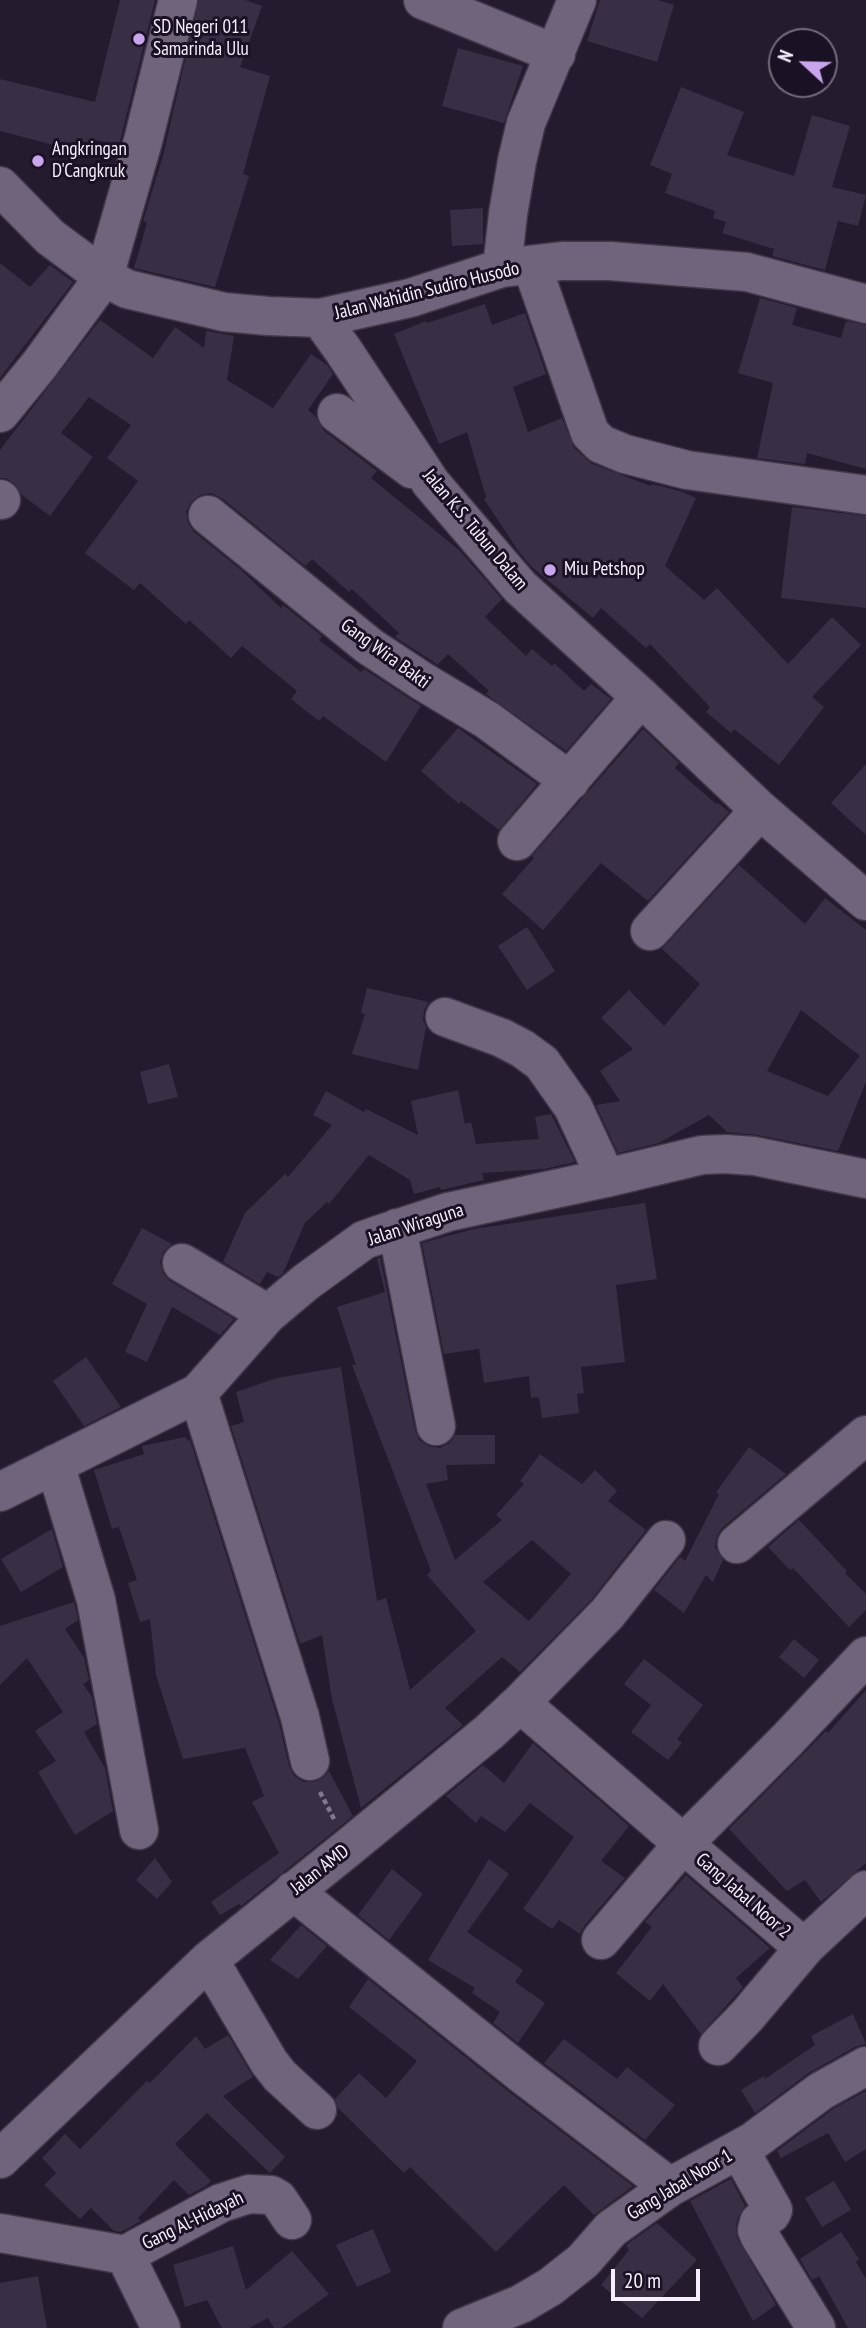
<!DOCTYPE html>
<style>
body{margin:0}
#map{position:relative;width:866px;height:2328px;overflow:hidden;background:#251b2f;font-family:"PT Sans Narrow",sans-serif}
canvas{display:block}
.north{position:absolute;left:768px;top:28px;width:70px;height:70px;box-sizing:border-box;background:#1b1125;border:2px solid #736a7b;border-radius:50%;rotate:292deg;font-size:19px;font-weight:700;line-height:28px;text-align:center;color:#f6effd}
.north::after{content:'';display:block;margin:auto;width:24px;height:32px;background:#c9a5ee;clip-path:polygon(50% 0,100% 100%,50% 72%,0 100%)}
.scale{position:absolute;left:611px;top:2269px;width:89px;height:32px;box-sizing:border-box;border:4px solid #f6effd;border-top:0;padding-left:9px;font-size:21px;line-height:24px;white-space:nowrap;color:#f6effd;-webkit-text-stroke:5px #1b1125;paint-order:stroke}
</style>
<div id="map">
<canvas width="866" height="2328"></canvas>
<div class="north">N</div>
<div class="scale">20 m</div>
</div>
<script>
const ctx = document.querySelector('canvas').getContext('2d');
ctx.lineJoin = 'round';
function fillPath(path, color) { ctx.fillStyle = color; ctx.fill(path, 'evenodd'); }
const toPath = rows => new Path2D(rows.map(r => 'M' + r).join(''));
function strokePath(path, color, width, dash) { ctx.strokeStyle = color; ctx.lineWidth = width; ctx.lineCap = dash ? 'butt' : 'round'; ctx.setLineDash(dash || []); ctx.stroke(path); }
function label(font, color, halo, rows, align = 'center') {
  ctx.font = font + ' "PT Sans Narrow",sans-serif'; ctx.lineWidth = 6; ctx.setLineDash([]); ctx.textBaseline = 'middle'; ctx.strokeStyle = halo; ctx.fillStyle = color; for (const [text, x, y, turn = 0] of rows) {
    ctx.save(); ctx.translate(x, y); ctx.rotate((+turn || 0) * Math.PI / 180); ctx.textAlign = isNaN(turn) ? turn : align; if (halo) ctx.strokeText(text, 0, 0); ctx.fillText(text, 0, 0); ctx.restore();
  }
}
fillPath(toPath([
 [120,0,155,0,119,145,96,140,92,155,0,131,0,79,95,102],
 [199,0,245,0,262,6,240,67,270,76,243,174,249,176,215,287,134,268,147,223,143,221,163,156],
 [600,0,658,0,674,5,657,62,587,41],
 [458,48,523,66,504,123,442,106],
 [681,87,744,112,727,155,794,176,812,115,850,126,832,187,866,195,858,226,838,221,825,270,772,256,774,249,722,233,726,222,713,218,715,211,665,193,672,174,650,165],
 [483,208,483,244,452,246,450,210],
 [0,263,30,287,50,265,73,282,0,378],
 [760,298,797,308,792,325,841,338,846,321,866,325,866,469,807,453,805,464,757,458,773,383,738,373],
 [485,304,492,325,525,313,546,374,513,387,528,432,562,418,574,448,592,464,651,486,652,484,680,491,696,498,665,566,704,600,717,588,788,664,832,617,861,645,812,697,824,707,779,765,734,729,731,733,706,712,710,707,650,644,646,648,601,608,593,618,532,567,519,552,484,499,486,497,467,432,439,444,394,334,426,321,427,323],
 [100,320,153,358,175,327,204,348,206,331,234,336,227,380,273,408,311,354,327,365,333,374,308,410,316,417,323,430,377,471,371,478,459,550,502,599,485,617,526,656,532,649,552,666,554,663,584,691,591,684,611,699,566,751,486,694,489,691,448,654,437,665,434,662,395,637,399,633,352,589,349,592,312,559,305,566,222,498,211,493,200,495,191,502,186,512,188,523,194,532,241,570,281,608,283,605,322,636,319,640,361,672,364,669,421,706,386,762,323,716,319,721,291,699,297,691,242,646,231,658,189,620,186,624,140,583,134,590,85,553,138,481,107,458,131,425,89,397,61,433,93,457,50,516,22,495,15,484,6,478,0,478,0,450],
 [792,507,866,516,866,608,781,598],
 [458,728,537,784,499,830,461,801,459,804,421,771],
 [643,729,679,763,675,768,716,804,718,803,729,812,648,901,601,863,543,930,502,894,534,858,532,856],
 [866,764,866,835,831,803],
 [739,865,805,924,825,898,866,930,866,1082,838,1151,758,1135,727,1132,709,1115,659,1143,618,1153,596,1105,620,1101,600,1071,633,1049,601,1018,629,990,664,1026,700,984,662,949],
 [801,1010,860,1056,828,1096,767,1071],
 [527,927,555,971,527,990,498,946],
 [367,988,429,1002,424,1010,423,1020,426,1027,418,1070,352,1054,365,1014,361,1013],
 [169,1064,178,1097,148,1104,140,1072],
 [458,1090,465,1124,471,1122,476,1144,539,1139,535,1117,551,1114,575,1162,544,1169,482,1173,484,1180,441,1190,440,1187,414,1194,410,1180,369,1155,329,1204,327,1202,305,1223,283,1273,278,1277,267,1272,260,1284,223,1262,245,1213,285,1174,288,1177,332,1125,313,1115,326,1091,364,1112,366,1109,418,1135,411,1101],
 [645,1203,657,1279,616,1285,625,1362,581,1367,584,1393,577,1394,579,1413,542,1418,539,1397,531,1398,529,1376,484,1383,479,1349,444,1354,422,1243,474,1229],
 [142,1228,172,1244,164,1251,160,1262,163,1273,170,1281,234,1319,220,1335,172,1307,147,1362,125,1352,147,1304,112,1284],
 [380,1257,415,1430,419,1440,428,1446,440,1448,450,1443,455,1435,495,1435,495,1464,446,1465,448,1480,426,1484,455,1560,502,1520,496,1515,524,1484,520,1481,540,1454,582,1484,595,1470,617,1491,608,1501,646,1530,591,1600,520,1672,502,1657,445,1708,463,1725,361,1808,332,1699,322,1635,300,1644,231,1426,244,1422,236,1392,277,1378,341,1367,377,1601,386,1598,410,1690,476,1631,427,1575,431,1571,352,1365,356,1365,337,1307,385,1292,377,1259],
 [532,1540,571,1574,529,1621,483,1582],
 [86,1357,121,1407,84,1426,53,1381],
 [186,1437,187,1441,190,1440,279,1723,289,1766,294,1776,304,1782,315,1782,324,1777,329,1771,353,1816,241,1906,239,1904,220,1915,211,1902,279,1853,252,1802,264,1796,245,1748,183,1759,156,1675,150,1619,140,1622,128,1583,137,1580,119,1527,112,1529,94,1470,144,1454,142,1446],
 [749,1447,786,1474,722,1528,717,1536,715,1547,723,1560,713,1582,706,1575,684,1613,654,1590,680,1557,685,1561,719,1494,716,1492],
 [799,1520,847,1571,845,1573,866,1594,866,1610,849,1627,793,1568,790,1570,768,1547],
 [52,1529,63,1567,21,1592,1,1559],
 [74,1602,78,1620,65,1629,84,1657,89,1680,83,1684,92,1697,97,1724,84,1732,105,1768,113,1811,75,1835,38,1772,56,1761,35,1731,63,1712,27,1658,0,1685,0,1626],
 [794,1639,819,1660,804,1678,779,1657],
 [644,1659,703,1705,677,1739,682,1743,668,1760,631,1732,651,1705,624,1684],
 [866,1690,866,1863,821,1902,805,1880,787,1891,729,1829,826,1731,828,1733],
 [533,1743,629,1826,601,1861,625,1878,584,1926,580,1934,559,1920,552,1929,523,1909,574,1837,530,1803,505,1832,481,1816,476,1823,446,1796,483,1765,504,1783],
 [155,1858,172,1882,157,1899,136,1880],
 [489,1859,509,1874,467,1932,523,1970,515,1982,545,2003,518,2043,493,2023,500,2012,472,1993,475,1988,428,1960],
 [392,1869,423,1894,389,1940,358,1915],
 [686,1875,770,1948,736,1978,743,1987,701,2034,663,1984,650,2001,616,1973,652,1927,645,1922],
 [301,1925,327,1946,298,1979,270,1960],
 [368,1979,509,2092,633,2186,594,2215,564,2185,496,2252,410,2167,404,2173,338,2108,335,2099,359,2073,386,2098,417,2061,349,2007],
 [853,2014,866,2044,855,2047,810,2072,755,2113,741,2090,764,2076,765,2079,815,2045,811,2036],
 [228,2035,253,2077,223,2096,285,2157,270,2173,207,2113,175,2144,211,2181,206,2186,189,2195,174,2180,138,2218,141,2221,121,2232,114,2231,91,2208,80,2219,44,2185,56,2173,42,2158,65,2134,80,2149,147,2081,150,2083,196,2036,205,2049],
 [564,2039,617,2079,627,2067,675,2105,645,2140,544,2063],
 [866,2091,866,2149,845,2162,828,2133,781,2158,777,2151,833,2109],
 [731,2179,745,2206,738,2217,736,2226,737,2238,776,2305,753,2321,690,2201],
 [834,2181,851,2210,822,2227,805,2198],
 [657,2223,697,2260,642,2318,601,2285,629,2250,626,2245],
 [373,2229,391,2272,357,2287,336,2245],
 [841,2232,859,2259,856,2262,866,2279,866,2328,848,2328,819,2276,812,2280,800,2259],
 [233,2246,246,2290,292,2251,329,2294,282,2328,274,2328,268,2318,249,2328,222,2328,207,2300,185,2307,173,2265],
 [38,2276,47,2328,0,2328,0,2283]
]), '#392f45');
const minor = toPath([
 [423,0,556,54],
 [0,186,50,237,104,277,127,289,224,312,268,316,320,318,343,350,431,483,520,587,641,697,760,810,866,901],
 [532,266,590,433,601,444,625,454,687,470,866,495],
 [502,268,508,214,517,161,526,123,577,0],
 [320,318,410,298,502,268,562,261,610,261,747,272,866,304],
 [0,413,40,364,104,277,143,141,178,0],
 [337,413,412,469],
 [0,499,1,500],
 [208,515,369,646,422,681,487,720,570,781],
 [517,841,641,697],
 [650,931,760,810],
 [445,1017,502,1038,523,1049,542,1063,573,1107,606,1178],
 [397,1228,436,1426],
 [182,1263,268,1314],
 [198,1393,300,1717,310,1761],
 [55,1464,96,1600,139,1830],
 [0,1492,198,1393,268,1314,306,1282,364,1240,381,1234,448,1212,606,1178,702,1155,725,1154,754,1156,866,1179],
 [737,1544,866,1435],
 [520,1703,796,1941,806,1946,866,1890],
 [293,1891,523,2075,670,2187],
 [601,1940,683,1844,787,1740,866,1656],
 [209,1960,269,2062,280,2076,317,2110],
 [718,2046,747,2016,806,1946],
 [739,2149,773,2210,771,2214,759,2222,757,2230,759,2235,816,2328],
 [0,2159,209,1960,349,1847,489,1732,520,1703,607,1614,666,1540],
 [0,2233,125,2255,161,2328],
 [125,2255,221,2203,249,2194,271,2195,278,2199,292,2220],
 [462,2328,521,2304,550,2287,583,2261,611,2229,670,2187,752,2142,821,2091,866,2066]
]);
strokePath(minor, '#413849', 41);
strokePath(toPath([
 [320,1792,334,1819]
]), '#82798b', 4.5, [5, 3.5]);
strokePath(minor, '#70647c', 38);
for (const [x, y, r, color] of [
 [139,39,7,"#c9a5ee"],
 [38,161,7,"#c9a5ee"],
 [550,570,7,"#c9a5ee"]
]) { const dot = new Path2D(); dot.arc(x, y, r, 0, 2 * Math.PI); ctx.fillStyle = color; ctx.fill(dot); strokePath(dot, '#1b1125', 2.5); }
label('19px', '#f6effd', '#1b1125', [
 ["SD Negeri 011",153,28],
 ["Samarinda Ulu",153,50],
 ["Angkringan",52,150],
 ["D'Cangkruk",52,172],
 ["Miu Petshop",564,570]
], 'left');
label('19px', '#f6effd', '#1b1125', [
 ["Jalan Wahidin Sudiro Husodo",427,291,-14],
 ["Jalan K.S. Tubun Dalam",475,530,50],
 ["Gang Wira Bakti",385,654,36],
 ["Jalan Wiraguna",416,1225,-18],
 ["Jalan AMD",320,1870,-38],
 ["Gang Jabal Noor 2",743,1896,41],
 ["Gang Jabal Noor 1",680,2185,-31],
 ["Gang Al-Hidayah",193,2221,-26]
]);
</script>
